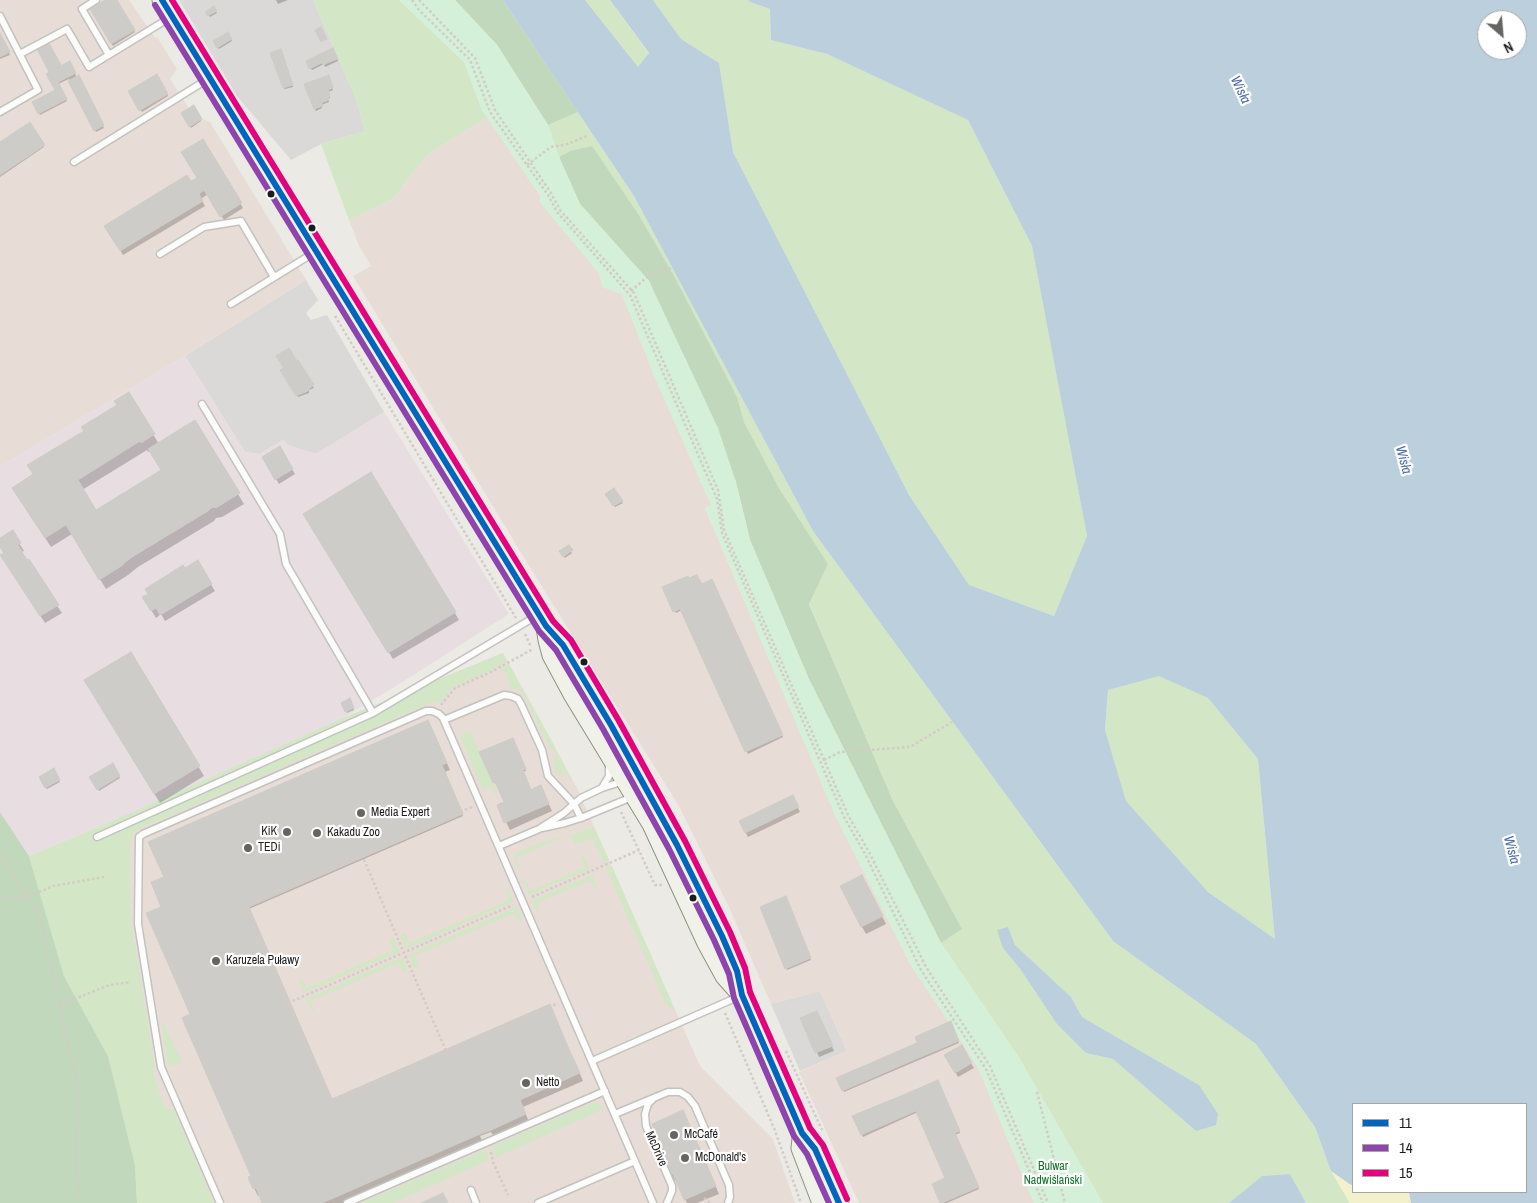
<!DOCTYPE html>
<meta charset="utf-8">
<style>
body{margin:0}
#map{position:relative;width:1537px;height:1203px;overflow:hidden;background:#ebeae5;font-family:"Archivo Narrow",sans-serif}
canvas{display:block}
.legend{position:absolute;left:1352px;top:1103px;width:175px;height:90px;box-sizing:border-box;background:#fff;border:1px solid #a5a5a5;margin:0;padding:6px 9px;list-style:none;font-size:15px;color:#1d1d1d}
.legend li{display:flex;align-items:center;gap:10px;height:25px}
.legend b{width:25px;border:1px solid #a5a5a5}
.north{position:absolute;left:1477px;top:10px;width:50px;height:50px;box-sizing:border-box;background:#fff;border:1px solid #a5a5a5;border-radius:50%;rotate:153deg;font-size:14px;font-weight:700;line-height:20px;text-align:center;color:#1d1d1d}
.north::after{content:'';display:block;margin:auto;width:18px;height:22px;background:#656563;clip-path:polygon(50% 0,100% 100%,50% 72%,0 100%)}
</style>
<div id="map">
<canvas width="1537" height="1203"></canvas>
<ul class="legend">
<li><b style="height:6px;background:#0065bd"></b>11</li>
<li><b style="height:6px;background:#8e44ad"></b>14</li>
<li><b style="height:6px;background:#e5007d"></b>15</li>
</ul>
<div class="north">N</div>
</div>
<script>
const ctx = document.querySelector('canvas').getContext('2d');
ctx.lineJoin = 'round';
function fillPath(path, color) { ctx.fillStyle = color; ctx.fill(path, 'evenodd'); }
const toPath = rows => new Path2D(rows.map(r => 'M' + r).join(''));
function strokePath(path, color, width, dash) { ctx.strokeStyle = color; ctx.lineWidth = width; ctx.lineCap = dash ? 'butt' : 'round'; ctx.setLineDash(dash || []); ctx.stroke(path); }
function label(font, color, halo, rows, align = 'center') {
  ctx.font = font + ' "Archivo Narrow",sans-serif'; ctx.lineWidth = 4.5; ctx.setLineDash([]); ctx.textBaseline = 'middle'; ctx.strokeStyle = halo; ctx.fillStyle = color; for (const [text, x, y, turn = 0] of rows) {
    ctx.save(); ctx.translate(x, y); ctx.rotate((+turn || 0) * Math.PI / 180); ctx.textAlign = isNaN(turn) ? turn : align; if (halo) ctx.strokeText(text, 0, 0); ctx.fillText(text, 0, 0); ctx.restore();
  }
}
fillPath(toPath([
 [179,0,313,0,356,99,365,131,321,144,291,160,237,96],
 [306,280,318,300,306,313,311,320,327,315,384,412,316,454,288,445,283,440,260,454,245,452,185,356],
 [820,991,847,1051,800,1071,771,1004]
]), '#dad9d7');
fillPath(toPath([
 [0,0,129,0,155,38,157,37,177,69,170,79,181,96,189,108,194,105,202,119,210,122,306,280,185,356,0,467],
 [487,117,541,197,539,201,599,273,603,287,622,294,654,375,711,505,705,508,836,817,912,967,949,1022,951,1021,957,1035,978,1067,1034,1203,859,1203,799,1072,847,1051,820,991,771,1004,729,907,679,806,539,582,353,276,371,266,359,246,349,220,393,199,426,156],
 [503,653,577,788,700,1066,773,1139,795,1203,160,1203,110,822,343,718]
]), '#e8dcd7');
fillPath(toPath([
 [185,356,245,452,260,454,283,440,288,445,316,454,384,412,509,614,404,681,343,718,110,822,29,856,0,812,0,467]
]), '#e8dee2');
fillPath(toPath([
 [313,0,399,0,464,62,482,110,487,117,426,156,393,199,349,220,321,144,365,131,356,99],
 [585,0,610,0,649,54,638,67],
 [653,0,748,0,750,2,770,9,771,40,827,54,968,120,1032,246,1087,536,1054,616,969,585,909,495,733,152,719,63,681,39],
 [578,112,634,196,813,531,1113,941,1256,1044,1315,1127,1331,1171,1350,1203,1306,1203,1290,1174,1262,1176,1229,1203,1103,1203,1018,1056,941,943,962,929,893,801,809,603,828,564,779,488,744,422,737,397,570,151,559,157,548,125],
 [1008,927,1015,945,1071,997,1082,1017,1199,1085,1196,1131,1113,1059,1086,1053,1021,969,1003,948],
 [503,653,507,661,488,672,453,687,440,703,430,703,137,830,132,835,130,842,131,921,155,1067,153,1068,155,1081,165,1108,174,1110,214,1203,137,1203,135,1165,108,1056,64,976,29,856,110,822,343,718],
 [509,664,547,732,574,784,564,772,559,776,555,769,553,759,556,758,555,750,551,750,522,692,518,689,511,689,506,672,504,673,502,668],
 [1159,675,1208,698,1258,759,1275,940,1208,892,1126,801,1105,730,1108,690],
 [470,731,498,794,495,795,491,786,483,790,460,736],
 [594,827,609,860,604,863,593,839,588,839,575,844,571,835],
 [566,836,516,858,520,868,517,868,515,861,516,852,549,840],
 [581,856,584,856,590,869,529,895,524,884,525,881,526,881,530,891,585,867],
 [612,866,621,887,675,1010,670,1008,664,1000,606,868],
 [592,875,597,887,597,889,595,890,591,880,536,904,540,914,537,913,531,901],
 [505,889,508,889,514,902,406,949,400,935,405,933,409,943,509,900],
 [517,907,522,920,521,922,519,923,515,913,415,956,419,967,414,968,408,955],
 [394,938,400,952,304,993,299,981,300,979,301,978,306,988,393,950,389,940],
 [402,957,408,971,403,973,399,963,311,1001,315,1012,312,1011,306,999],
 [163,1023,164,1024,183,1063,168,1066,162,1025],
 [597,1103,602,1106,604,1109,495,1158,493,1146,589,1104],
 [487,1149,489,1160,393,1203,361,1203]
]), '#d3e7c6');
fillPath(toPath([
 [455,0,503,0,578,112,548,125,497,45],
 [592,146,638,214,674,276,737,397,744,422,779,488,828,564,809,604,893,801,962,929,941,943,808,677,750,540,736,482,649,281,580,204,559,157,570,151],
 [0,812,29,856,64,976,108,1056,135,1165,137,1203,0,1203]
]), '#c2d8bc');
fillPath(toPath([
 [1331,1171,1353,1186,1353,1192,1408,1192,1411,1203,1350,1203]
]), '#f3f1cb');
fillPath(toPath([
 [399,0,455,0,497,45,548,125,559,157,580,204,649,281,718,428,736,482,750,540,808,677,941,943,1018,1056,1103,1203,1034,1203,978,1067,957,1035,951,1021,949,1022,912,967,836,817,705,508,711,505,654,375,622,294,603,287,599,273,539,201,541,197,482,110,464,62]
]), '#d4f0d8');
fillPath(toPath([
 [503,0,585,0,638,67,649,53,610,0,653,0,681,39,719,63,733,152,909,495,969,585,1054,616,1087,536,1032,246,968,120,827,54,771,40,770,9,750,2,748,0,1537,0,1537,1203,1411,1203,1409,1192,1526,1192,1526,1104,1353,1104,1353,1185,1351,1185,1331,1171,1315,1127,1256,1044,1113,941,813,531,634,196],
 [1487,20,1517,20,1517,50,1487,50],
 [1159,676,1208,698,1258,759,1275,939,1208,892,1126,801,1105,730,1108,690],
 [1008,927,1015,945,1071,997,1082,1017,1199,1085,1218,1114,1216,1125,1196,1131,1113,1059,1086,1053,1057,1024,1021,970,1003,948,997,930],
 [1290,1174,1306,1203,1229,1203,1262,1176]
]), '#bbd0dc');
fillPath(toPath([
 [107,0,116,0,135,32,113,46,92,10],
 [276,0,288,0,278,4],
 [214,8,217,13,210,17,207,12],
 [228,34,232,41,219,49,215,42],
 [0,35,10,55,0,59],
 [49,44,61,68,70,63,77,78,79,79,104,128,96,132,69,79,58,84,67,101,40,115,33,103,56,91,51,73,38,50],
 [333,50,338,61,325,67,324,64,312,70,307,62],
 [281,52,293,87,285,89,284,88],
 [156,76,168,96,142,112,129,92],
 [329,79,333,90,328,92,330,98,328,99,329,102,321,105,322,108,316,111,306,85],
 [193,107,201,121,191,128,183,113],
 [30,124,44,147,0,177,0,144],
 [202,141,243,208,224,220,208,194,201,199,205,206,123,255,106,226,198,178],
 [298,361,314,388,309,390,309,393,298,397,282,370],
 [128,394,159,444,194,422,244,504,222,517,216,518,214,521,138,567,128,575,106,589,72,534,51,547,19,498,34,475,85,431,119,406],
 [147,450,148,452,150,451,162,471,96,512,82,490],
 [279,448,295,474,279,484,263,457],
 [371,474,459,620,393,659,305,515],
 [614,490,623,503,615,507,607,494],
 [12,532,24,551,21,552,62,613,45,623,6,563,5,554,0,546,0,540],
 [568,547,572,553,565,558,561,552],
 [197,562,215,591,165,621,161,614,156,618,144,598,184,569],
 [689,580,701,586,712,581,783,737,748,754,682,610,676,613,664,588],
 [130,653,204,776,160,803,86,680],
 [350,700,354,710,347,713,342,703],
 [432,729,450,770,445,772,463,816,249,909,332,1100,572,1056,583,1081,523,1107,529,1122,494,1137,491,1132,480,1136,483,1142,342,1203,264,1203,260,1195,258,1196,254,1188,252,1176,191,1015,163,907,165,878],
 [512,739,526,771,523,772,531,791,541,787,552,811,510,830,498,806,505,803,497,783,495,784,481,752],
 [112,765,120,778,99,791,91,777],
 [53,770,60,782,47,789,40,777],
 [792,796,800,812,748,837,740,822],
 [866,884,886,924,866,934,862,927],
 [786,899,811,960,787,970,786,968],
 [819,1017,834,1051,819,1057,802,1019],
 [951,1023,959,1043,844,1092,838,1079,919,1044],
 [961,1047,974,1068,958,1077,946,1056],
 [937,1082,960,1133,955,1135,979,1189,947,1203,942,1203,947,1178,918,1112,863,1137,854,1117],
 [687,1119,719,1194,697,1203,687,1203,677,1181,675,1181,671,1174,671,1166,667,1156,664,1157,660,1149]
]), '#0003');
const building = toPath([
 [105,0,117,0,135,30,111,44,90,9,105,0],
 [214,6,217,11,208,16,205,12,214,6],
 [321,27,327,39,321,42,315,30,321,27],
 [228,32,232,39,217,48,213,41,228,32],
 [0,33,10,52,0,57,0,33],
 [49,43,61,65,49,72,37,49,49,43],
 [333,48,338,59,332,61,327,51,333,48],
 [281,49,293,85,283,88,270,53,281,49],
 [327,51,332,61,323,65,318,55,327,51],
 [318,55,322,63,309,69,306,61,318,55],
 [70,61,76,73,58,82,67,99,38,114,32,102,55,90,46,74,70,61],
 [157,74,168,94,139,111,128,91,157,74],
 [79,75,104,125,94,131,68,81,79,75],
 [329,75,333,88,328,90,330,96,328,97,329,100,321,103,313,81,329,75],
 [313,81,323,106,314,109,304,84,313,81],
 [194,105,202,119,189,127,181,113,194,105],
 [30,122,45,145,0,175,0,142,30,122],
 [203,139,242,203,220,217,204,190,199,194,203,201,120,251,104,226,187,175,191,181,197,178,181,152,203,139],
 [289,348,297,361,298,360,314,385,309,389,308,391,296,396,280,370,284,368,276,356,289,348],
 [129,392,155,434,141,443,140,441,78,480,96,510,161,470,148,449,195,420,240,493,216,508,215,507,211,508,208,511,132,557,123,564,123,565,99,580,66,525,45,538,12,488,33,474,27,465,84,431,81,427,117,405,114,401,129,392],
 [280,446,293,469,275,480,262,457,280,446],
 [371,472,456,612,388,653,303,514,371,472],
 [614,488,623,501,613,506,605,494,614,488],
 [13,530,21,543,18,545,27,560,29,559,59,605,40,616,0,555,4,553,0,547,0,538,13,530],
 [569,545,573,550,563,557,559,551,569,545],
 [198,560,212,584,160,615,156,608,151,611,142,597,148,594,145,589,183,565,185,568,198,560],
 [697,575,702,584,712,579,783,735,745,752,680,609,673,612,662,587,688,576,689,578,697,575],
 [131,652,200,766,154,794,84,680,131,652],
 [350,698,354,708,345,712,341,703,350,698],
 [428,720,447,763,442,765,460,807,240,903,329,1107,446,1056,480,1134,322,1203,262,1203,256,1188,253,1189,248,1177,251,1176,182,1018,190,1014,146,913,161,907,151,882,164,877,148,842,428,720],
 [513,738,526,769,523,770,531,790,504,802,495,782,493,783,479,752,513,738],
 [113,763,120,776,97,790,89,777,113,763],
 [54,768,60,780,45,788,39,777,54,768],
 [541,785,549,804,504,823,497,805,541,785],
 [793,795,799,807,745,833,739,821,793,795],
 [460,807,463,814,249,907,332,1099,550,1004,568,1047,560,1050,550,1026,534,1033,528,1020,455,1052,489,1131,480,1134,446,1056,329,1107,240,903,460,807],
 [862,875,883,916,861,927,840,886,862,875],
 [786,896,811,958,785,969,760,907,786,896],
 [817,1011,833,1046,815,1053,800,1018,817,1011],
 [528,1020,534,1033,550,1026,560,1050,568,1047,580,1073,520,1100,526,1114,489,1131,455,1052,528,1020],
 [951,1021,959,1041,923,1056,915,1037,951,1021],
 [917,1043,923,1056,842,1091,836,1078,917,1043],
 [962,1045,972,1063,955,1073,944,1055,962,1045],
 [938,1080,960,1131,955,1133,979,1187,942,1203,940,1203,932,1184,945,1178,908,1093,938,1080],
 [908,1093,916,1111,861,1135,852,1116,908,1093],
 [683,1110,716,1186,684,1200,673,1174,670,1175,666,1166,669,1165,662,1149,659,1150,656,1142,658,1140,652,1124,683,1110],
 [443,1193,448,1203,421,1203,443,1193]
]);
fillPath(building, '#ceccc8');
strokePath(building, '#ceccc7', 1);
const lane = toPath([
 [96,0,82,9,109,55],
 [0,16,38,90,0,112],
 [20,54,67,29,89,67,171,17],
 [74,162,208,79],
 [160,254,204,227,241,221,274,277],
 [231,304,315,252],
 [202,404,280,534,286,564,373,713],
 [444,720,504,695,511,696,518,699,521,704,542,750,548,776,574,804,581,818],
 [602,788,624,781],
 [542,828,565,823,581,818,632,797],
 [97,837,373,713,538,615],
 [499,846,539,829,564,813,581,798,602,788,609,776,609,765],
 [592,1061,740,996],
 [653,1099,648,1104,645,1114,646,1126,672,1186,672,1191,667,1203],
 [615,1114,668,1092,680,1092,688,1097,695,1106,729,1185,730,1197,728,1203],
 [471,1190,476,1203],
 [220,1203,161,1067,138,924,139,837,143,834,426,711,432,711,439,714,443,718,653,1203],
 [347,1203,605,1091],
 [538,1203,635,1161]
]);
const secondary = toPath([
 [162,0,546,626,563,645,611,725,677,845,722,936,737,971,742,995,802,1133,815,1149,839,1203],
 [546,627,548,640,552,655,573,694,652,824,707,943,725,976,742,995],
 [802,1139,801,1148,822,1203]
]);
strokePath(lane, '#c2c2c0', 9);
strokePath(secondary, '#8f937f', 21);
strokePath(toPath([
 [412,0,419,10,470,60,490,112,548,195,557,212,630,295,717,499,722,533,844,817,865,854,921,970,986,1069,1043,1203],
 [419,0,475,58,495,110,551,193,560,210,634,293,718,490,724,530,848,815,869,852,926,967,990,1066,1048,1203],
 [527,165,551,147,568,144,587,136],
 [631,291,646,278,671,268],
 [335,316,516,618],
 [525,634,531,647],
 [441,705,455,688,489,673,533,649],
 [824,760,840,752,910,747,952,722],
 [472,807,245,905,330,1102,556,1004],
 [621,812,655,885,662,885],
 [0,854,40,917,78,1089,76,1163,81,1203],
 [362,855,446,1051],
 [0,897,28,897,53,886,104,877],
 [532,897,639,850],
 [288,1003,513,905],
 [60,1005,109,985,131,982],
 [725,1013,774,1128,801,1203],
 [449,1051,484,1133],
 [786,1051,822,1130],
 [1037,1092,1065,1203],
 [491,1152,493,1162,508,1195],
 [704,1198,710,1203]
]), '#d4cac6', 2.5, [2.5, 2.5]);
strokePath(lane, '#fcfcfb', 6);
strokePath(secondary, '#f0f2ea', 19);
strokePath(toPath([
 [162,0,546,626,563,645,611,725,677,845,722,936,737,971,742,995,802,1133,815,1149,839,1203]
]), '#0065bd', 6);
strokePath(toPath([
 [155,5,539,631,556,650,603,729,669,849,714,940,729,974,734,998,794,1136,807,1154,829,1203]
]), '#8e44ad', 6);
strokePath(toPath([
 [172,0,553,621,571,640,619,721,685,841,730,932,745,968,750,992,810,1128,823,1145,847,1199]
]), '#e5007d', 6);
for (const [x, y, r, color] of [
 [271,194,4.5,"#1d1d1d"],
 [312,228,4.5,"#1d1d1d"],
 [584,662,4.5,"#1d1d1d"],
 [361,813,5,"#656563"],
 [287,832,5,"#656563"],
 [317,833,5,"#656563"],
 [248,848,5,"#656563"],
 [693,898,4.5,"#1d1d1d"],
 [216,961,5,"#656563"],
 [526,1083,5,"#656563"],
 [674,1135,5,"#656563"],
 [685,1158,5,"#656563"]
]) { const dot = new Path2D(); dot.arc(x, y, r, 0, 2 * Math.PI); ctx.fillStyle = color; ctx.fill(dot); strokePath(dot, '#fff', 2); }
label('12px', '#1d1d1d', '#fff', [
 ["Media Expert",371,813],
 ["KiK",277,832,"right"],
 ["Kakadu Zoo",327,833],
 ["TEDi",258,848],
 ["Karuzela Puławy",226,961],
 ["Netto",536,1083],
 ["McCafé",684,1135],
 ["McDonald's",695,1158]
], 'left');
label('12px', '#1d1d1d', '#fff', [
 ["McDrive",656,1149,66]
]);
label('12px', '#137229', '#fff', [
 ["Bulwar",1053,1167],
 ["Nadwiślański",1053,1181]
]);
label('italic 14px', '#506ea5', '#fff', [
 ["Wisła",1240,90,64],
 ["Wisła",1403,460,75],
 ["Wisła",1511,850,75]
]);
</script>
